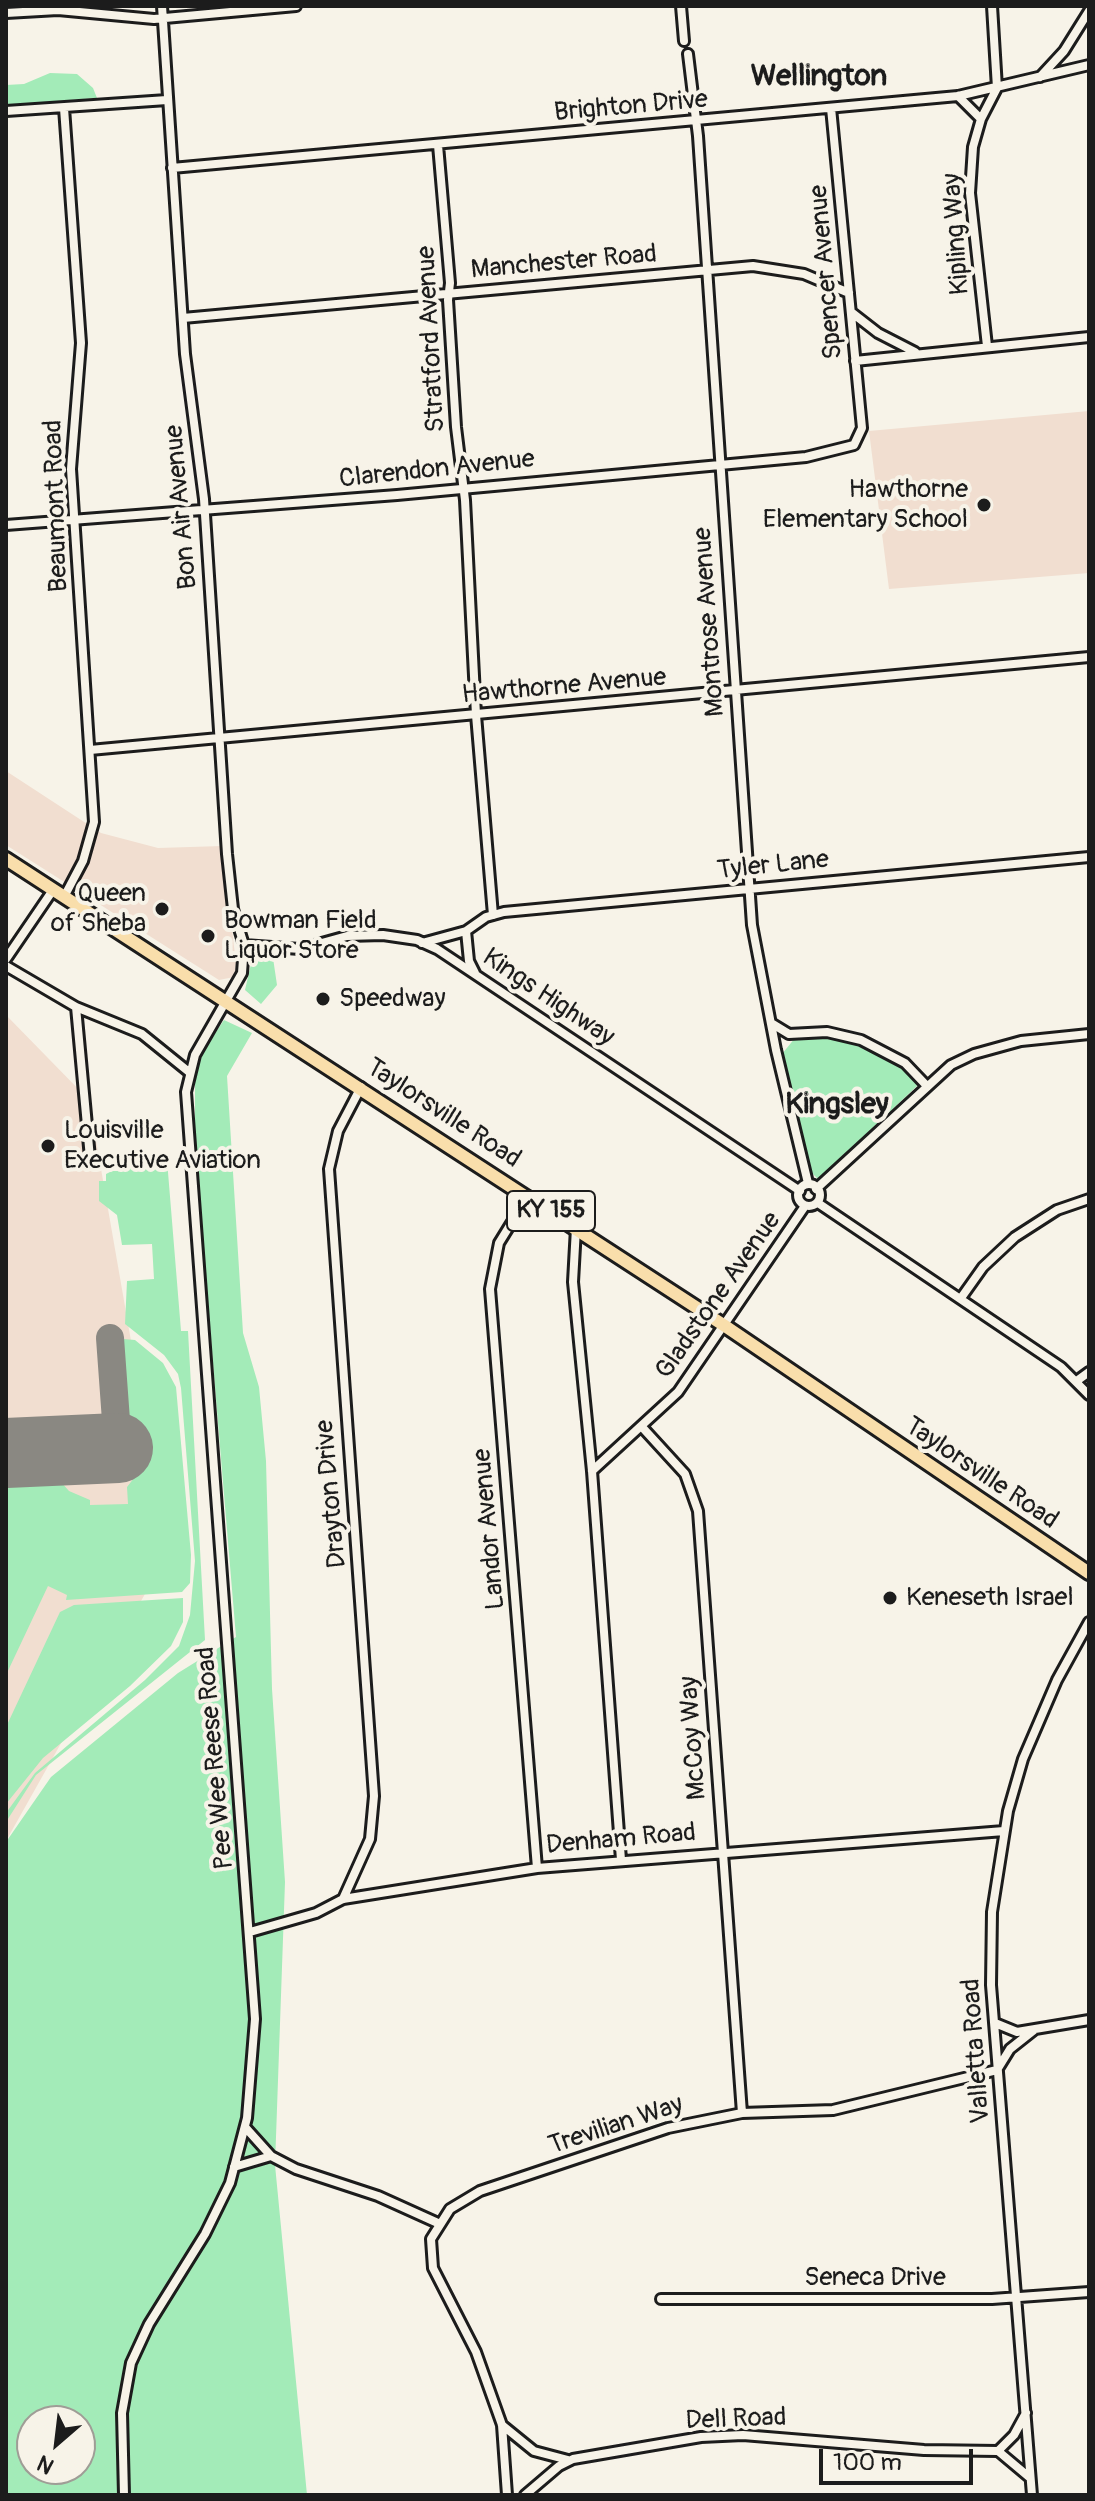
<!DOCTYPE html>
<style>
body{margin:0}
#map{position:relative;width:1095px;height:2501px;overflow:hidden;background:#f7f3e8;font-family:Pangolin,sans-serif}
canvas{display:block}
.frame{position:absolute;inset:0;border:8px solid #1c1c1c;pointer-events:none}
.north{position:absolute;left:16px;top:2405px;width:80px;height:80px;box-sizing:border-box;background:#f7f3e8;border:2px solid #9f9d96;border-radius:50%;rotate:208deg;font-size:22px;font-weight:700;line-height:32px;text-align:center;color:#1c1c1c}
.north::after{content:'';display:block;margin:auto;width:28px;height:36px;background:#1c1c1c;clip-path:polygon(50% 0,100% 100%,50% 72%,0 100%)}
.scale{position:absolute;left:819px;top:2449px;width:154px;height:36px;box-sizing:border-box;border:4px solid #1c1c1c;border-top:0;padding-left:10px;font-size:24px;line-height:28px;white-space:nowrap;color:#1c1c1c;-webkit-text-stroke:6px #f7f3e8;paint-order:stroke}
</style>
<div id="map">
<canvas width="1095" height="2501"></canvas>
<div class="frame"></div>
<div class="north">N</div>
<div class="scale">100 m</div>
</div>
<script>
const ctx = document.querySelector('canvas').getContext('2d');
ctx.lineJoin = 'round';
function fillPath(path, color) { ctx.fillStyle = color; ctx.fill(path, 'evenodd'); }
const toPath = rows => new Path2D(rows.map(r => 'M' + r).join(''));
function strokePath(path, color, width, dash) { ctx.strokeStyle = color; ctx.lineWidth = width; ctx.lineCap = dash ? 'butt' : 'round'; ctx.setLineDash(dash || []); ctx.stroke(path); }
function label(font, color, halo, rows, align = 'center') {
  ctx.font = font + ' Pangolin,sans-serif'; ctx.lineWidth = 8; ctx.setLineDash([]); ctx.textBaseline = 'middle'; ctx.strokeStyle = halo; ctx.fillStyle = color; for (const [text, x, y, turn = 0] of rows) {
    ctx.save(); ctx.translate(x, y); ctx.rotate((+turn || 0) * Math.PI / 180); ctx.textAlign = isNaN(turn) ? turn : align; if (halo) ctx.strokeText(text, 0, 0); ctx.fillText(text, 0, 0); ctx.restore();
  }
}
fillPath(toPath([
 [1089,411,1089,573,889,589,869,431],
 [6,771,101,833,158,848,222,846,236,963,234,977,219,980,6,845],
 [6,1015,89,1100,168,1553,6,1841]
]), '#f1ded0');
fillPath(toPath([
 [50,73,77,74,93,88,97,98,6,105,6,85,24,84],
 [263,953,273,958,277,985,261,1004,245,990,251,964],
 [224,1020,252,1033,227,1076,243,1333,259,1387,266,1461,272,1689,285,1882,275,2165,307,2495,6,2495,6,1842,51,1777,178,1673,236,1637,195,1149,195,1063],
 [32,2421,80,2421,80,2469,32,2469],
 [821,1036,858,1043,894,1061,916,1080,917,1086,818,1179,811,1172,782,1054,795,1038],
 [167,1160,181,1331,188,1331,205,1640,36,1775,6,1822,6,1813,35,1773,145,1680,179,1646,190,1615,195,1561,181,1388,178,1374,164,1355,125,1324,127,1281,154,1279,152,1244,122,1245,117,1215,99,1201,99,1181,106,1181,106,1174,112,1171,120,1171,122,1163],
 [123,1339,135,1340,163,1363,176,1387,191,1555,190,1583,182,1592,66,1600,67,1595,48,1586,6,1675,6,1474,52,1472,69,1491,90,1500,90,1505,128,1504,127,1487,138,1473,142,1450,140,1436,125,1415],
 [183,1598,183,1622,171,1646,130,1686,43,1758,6,1804,6,1727,60,1612,74,1605]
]), '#a3ebb8');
strokePath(toPath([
 [110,1338,118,1448]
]), '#8a8882', 28);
strokePath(toPath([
 [6,1453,118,1448]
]), '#8a8882', 70);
const minor = toPath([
 [681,6,684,41],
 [6,13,58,10,154,19,296,6],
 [688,54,698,136,752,925,776,1050,808,1183],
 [1040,77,1064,51,1089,11],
 [958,96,981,119,973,147,970,193,987,346],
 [6,111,167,100],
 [981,119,997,88,992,6],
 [438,145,450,283,448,300,456,427,465,500,476,715,493,915],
 [172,168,958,96,1089,65],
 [851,312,878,333,915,352],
 [183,318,753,266,804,274,849,293],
 [855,361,1089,337],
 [6,525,397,495,806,457,854,445,862,428,831,108],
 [90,750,1089,657],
 [64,897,83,861,94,822,71,469,81,343,64,108],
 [466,931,469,961,475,973],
 [422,943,466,931,486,917,504,912,1089,857],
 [244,945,300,949,347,936,383,935,417,940,437,949,800,1191],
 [6,959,53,890],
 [6,966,76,1007,142,1034,189,1072],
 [76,1007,90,1158],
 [771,1023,789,1034,827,1032,861,1040,905,1063,926,1085],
 '798 1195a11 11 0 1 1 22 0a11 11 0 1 1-22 0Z',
 [816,1189,951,1065,974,1054,1021,1041,1089,1034],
 [528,1196,499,1243,490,1289,537,1868],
 [818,1203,1061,1367,1089,1395],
 [576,1228,573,1282,592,1471,621,1860],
 [961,1298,983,1267,1015,1237,1057,1210,1089,1199],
 [1078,1380,1089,1372],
 [642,1427,685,1474,698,1511,742,2113],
 [592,1471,678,1392,805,1206],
 [343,1899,370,1839,374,1796,329,1169,338,1131,361,1087],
 [250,1932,316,1913,343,1899,537,1868,1004,1831],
 [995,2023,1017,2032,1089,2020],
 [245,2127,271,2156,296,2169,378,2196,440,2224],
 [234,2167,271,2156],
 [661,2299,992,2299,1089,2292],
 [502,2425,534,2451,568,2460],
 [998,2451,1014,2435,1026,2413],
 [124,2495,122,2413,131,2363,149,2324,205,2234,230,2183,247,2118,255,2019,186,1092,195,1055,242,973,244,945,233,909,227,854,204,499,185,354,162,6],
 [507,2495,502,2425,476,2352,433,2268,431,2239,450,2209,480,2191,668,2128,742,2113,833,2110,997,2070,1010,2049,1034,2030],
 [525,2495,559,2466,573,2459,701,2437,743,2435,924,2450,998,2451,1029,2477],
 [1032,2495,991,1985,992,1912,1008,1811,1023,1759,1057,1680,1089,1622]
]);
const primary = toPath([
 [6,859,725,1326,1089,1573]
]);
strokePath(minor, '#1c1c1c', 14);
strokePath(primary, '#1c1c1c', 18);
strokePath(minor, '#f7f3e8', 8);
strokePath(primary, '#f9deab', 12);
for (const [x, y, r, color] of [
 [984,505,8,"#1c1c1c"],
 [162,909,8,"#1c1c1c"],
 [208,936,8,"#1c1c1c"],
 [323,999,8,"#1c1c1c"],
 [48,1146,8,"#1c1c1c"],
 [890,1598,8,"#1c1c1c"]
]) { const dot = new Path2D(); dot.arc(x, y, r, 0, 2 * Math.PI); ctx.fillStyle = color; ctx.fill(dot); strokePath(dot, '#f7f3e8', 3); }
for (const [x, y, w] of [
 [551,1211,88]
]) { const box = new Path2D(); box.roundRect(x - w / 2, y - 20, w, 40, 6); ctx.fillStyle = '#f7f3e8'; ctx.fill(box); strokePath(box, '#1c1c1c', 2); }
label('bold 24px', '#1c1c1c', null, [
 ["KY 155",551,1211]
]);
label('26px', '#1c1c1c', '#f7f3e8', [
 ["Brighton Drive",631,107,-5],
 ["Kipling Way",957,234,-94],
 ["Manchester Road",564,263,-5],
 ["Spencer Avenue",827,272,-95],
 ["Stratford Avenue",432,339,-93],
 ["Clarendon Avenue",437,470,-6],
 ["Beaumont Road",57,506,-92],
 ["Bon Air Avenue",182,507,-95],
 ["Montrose Avenue",710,622,-94],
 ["Hawthorne Avenue",564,687,-5],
 ["Tyler Lane",773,866,-6],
 ["Kings Highway",548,998,34],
 ["Taylorsville Road",443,1114,33],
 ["Gladstone Avenue",719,1296,-55],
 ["Taylorsville Road",981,1474,34],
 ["Drayton Drive",332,1494,-95],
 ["Landor Avenue",490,1529,-95],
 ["McCoy Way",694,1738,-94],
 ["Pee Wee Reese Road",216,1758,-95],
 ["Denham Road",621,1840,-5],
 ["Valletta Road",977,2051,-94],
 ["Trevilian Way",616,2126,-18],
 ["Seneca Drive",875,2278],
 ["Dell Road",736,2420,-2]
]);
label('26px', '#1c1c1c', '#f7f3e8', [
 ["Hawthorne",968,490,"right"],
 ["Elementary School",968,520,"right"],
 ["Queen",146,894,"right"],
 ["of Sheba",146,924,"right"],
 ["Bowman Field",224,921],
 ["Liquor Store",224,951],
 ["Speedway",339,999],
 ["Louisville",64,1131],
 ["Executive Aviation",64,1161],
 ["Keneseth Israel",906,1598]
], 'left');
label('bold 30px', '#1c1c1c', '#f7f3e8', [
 ["Wellington",819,77],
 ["Kingsley",837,1105]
]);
</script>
